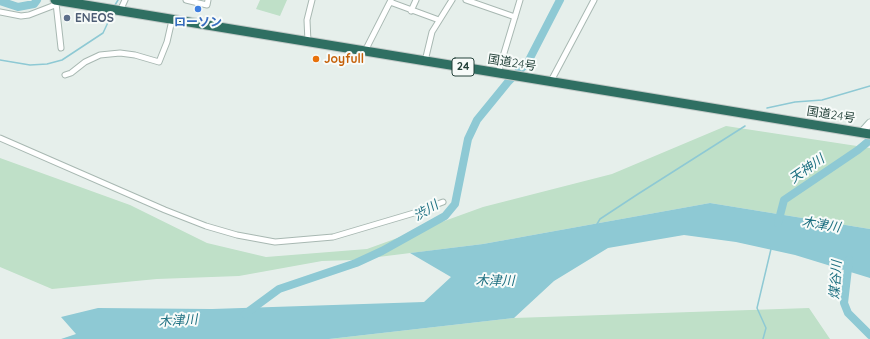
<!DOCTYPE html>
<meta charset="utf-8">
<style>
body{margin:0}
canvas{display:block;background:#e6efeb}
</style>
<canvas width="870" height="339"></canvas>
<script>
const ctx = document.querySelector('canvas').getContext('2d');
ctx.lineJoin = 'round';
function fillPath(path, color) { ctx.fillStyle = color; ctx.fill(path, 'evenodd'); }
const toPath = rows => new Path2D(rows.map(r => 'M' + r).join(''));
function strokePath(path, color, width, dash) { ctx.strokeStyle = color; ctx.lineWidth = width; ctx.lineCap = dash ? 'butt' : 'round'; ctx.setLineDash(dash || []); ctx.stroke(path); }
function label(font, color, halo, rows, align = 'center') {
  ctx.font = font + ' Quicksand,"Noto Sans JP",sans-serif'; ctx.lineWidth = 4; ctx.setLineDash([]); ctx.textBaseline = 'middle'; ctx.strokeStyle = halo; ctx.fillStyle = color; for (const [text, x, y, turn = 0] of rows) {
    ctx.save(); ctx.translate(x, y); ctx.rotate((+turn || 0) * Math.PI / 180); ctx.textAlign = isNaN(turn) ? turn : align; if (halo) ctx.strokeText(text, 0, 0); ctx.fillText(text, 0, 0); ctx.restore();
  }
}
fillPath(toPath([
 [260,0,287,0,280,16,256,9],
 [726,126,870,148,870,229,710,203,483,244,354,260,322,261,239,276,157,279,52,289,0,267,0,158,130,205,207,243,266,257,367,249,483,207,612,174],
 [809,308,830,339,329,339,514,318]
]), '#bfe0c8');
fillPath(toPath([
 [710,203,870,229,870,278,795,255,736,242,684,235,608,248,554,281,514,318,329,339,61,339,76,334,61,317,98,308,212,309,424,302,451,277,410,253,483,244]
]), '#8ec9d4');
strokePath(toPath([
 [115,5,118,0],
 [0,60,30,65,47,64,62,60,103,33,111,16],
 [767,108,795,102,822,100,870,86],
 [597,224,600,219,638,194,745,126],
 [763,339,766,328,757,308,771,249]
]), '#8ec9d4', 1.5);
strokePath(toPath([
 [0,1,18,7,34,4,37,0],
 [778,223,784,200,858,150,870,140],
 [849,260,844,303,848,313,870,335],
 [245,314,279,289,356,263,382,251,445,216,455,204,468,139,477,120,508,82,528,62,560,0]
]), '#8ec9d4', 8);
const street = toPath([
 [186,0,207,5,208,0],
 [466,0,515,17],
 [390,2,439,20],
 [56,3,61,48],
 [120,11,125,0],
 [411,11,416,0],
 [0,12,21,16,29,15,55,5],
 [308,42,307,20,312,0],
 [365,51,391,0],
 [425,61,432,32,452,0],
 [498,73,520,0],
 [65,75,71,73,85,62,100,55,120,53,135,55,159,62,167,42,172,20],
 [551,81,594,0],
 [0,138,165,210,206,226,237,235,275,242,333,237,414,213,443,202]
]);
const secondary = toPath([
 [862,132,870,123]
]);
const highway = toPath([
 [55,0,870,134]
]);
strokePath(street, '#a8b8b2', 7);
strokePath(secondary, '#a4bbb3', 9);
strokePath(highway, '#c2cac8', 11);
strokePath(street, '#fff', 5);
strokePath(secondary, '#fff', 7);
strokePath(highway, '#2f6f62', 9);
for (const [x, y, r, color] of [
 [198,9,4,"#3f7fe0"],
 [67,18,4,"#5c6f8a"],
 [316,59,4,"#e8710a"]
]) { const dot = new Path2D(); dot.arc(x, y, r, 0, 2 * Math.PI); ctx.fillStyle = color; ctx.fill(dot); strokePath(dot, '#f7fbf9', 1.5); }
for (const [x, y, w] of [
 [463,67,22]
]) { const box = new Path2D(); box.roundRect(x - w / 2, y - 9, w, 18, 3); ctx.fillStyle = '#f7fbf9'; ctx.fill(box); strokePath(box, '#24423a', 1); }
label('bold 11px', '#24423a', null, [
 ["24",463,67]
]);
label('bold 12px', '#4e5e75', '#f7fbf9', [
 ["ENEOS",75,18]
], 'left');
label('bold 12px', '#366cbe', '#f7fbf9', [
 ["ローソン",198,22]
]);
label('bold 12px', '#c56008', '#f7fbf9', [
 ["Joyfull",324,59]
], 'left');
label('12px', '#24423a', '#f7fbf9', [
 ["国道24号",512,63,9],
 ["国道24号",831,115,9]
]);
label('italic 13px', '#1c6f80', '#f7fbf9', [
 ["天神川",807,169,-35],
 ["渋川",426,211,-31],
 ["木津川",821,225,9],
 ["煤谷川",836,280,-86],
 ["木津川",495,281],
 ["木津川",178,321,-4]
]);
</script>
